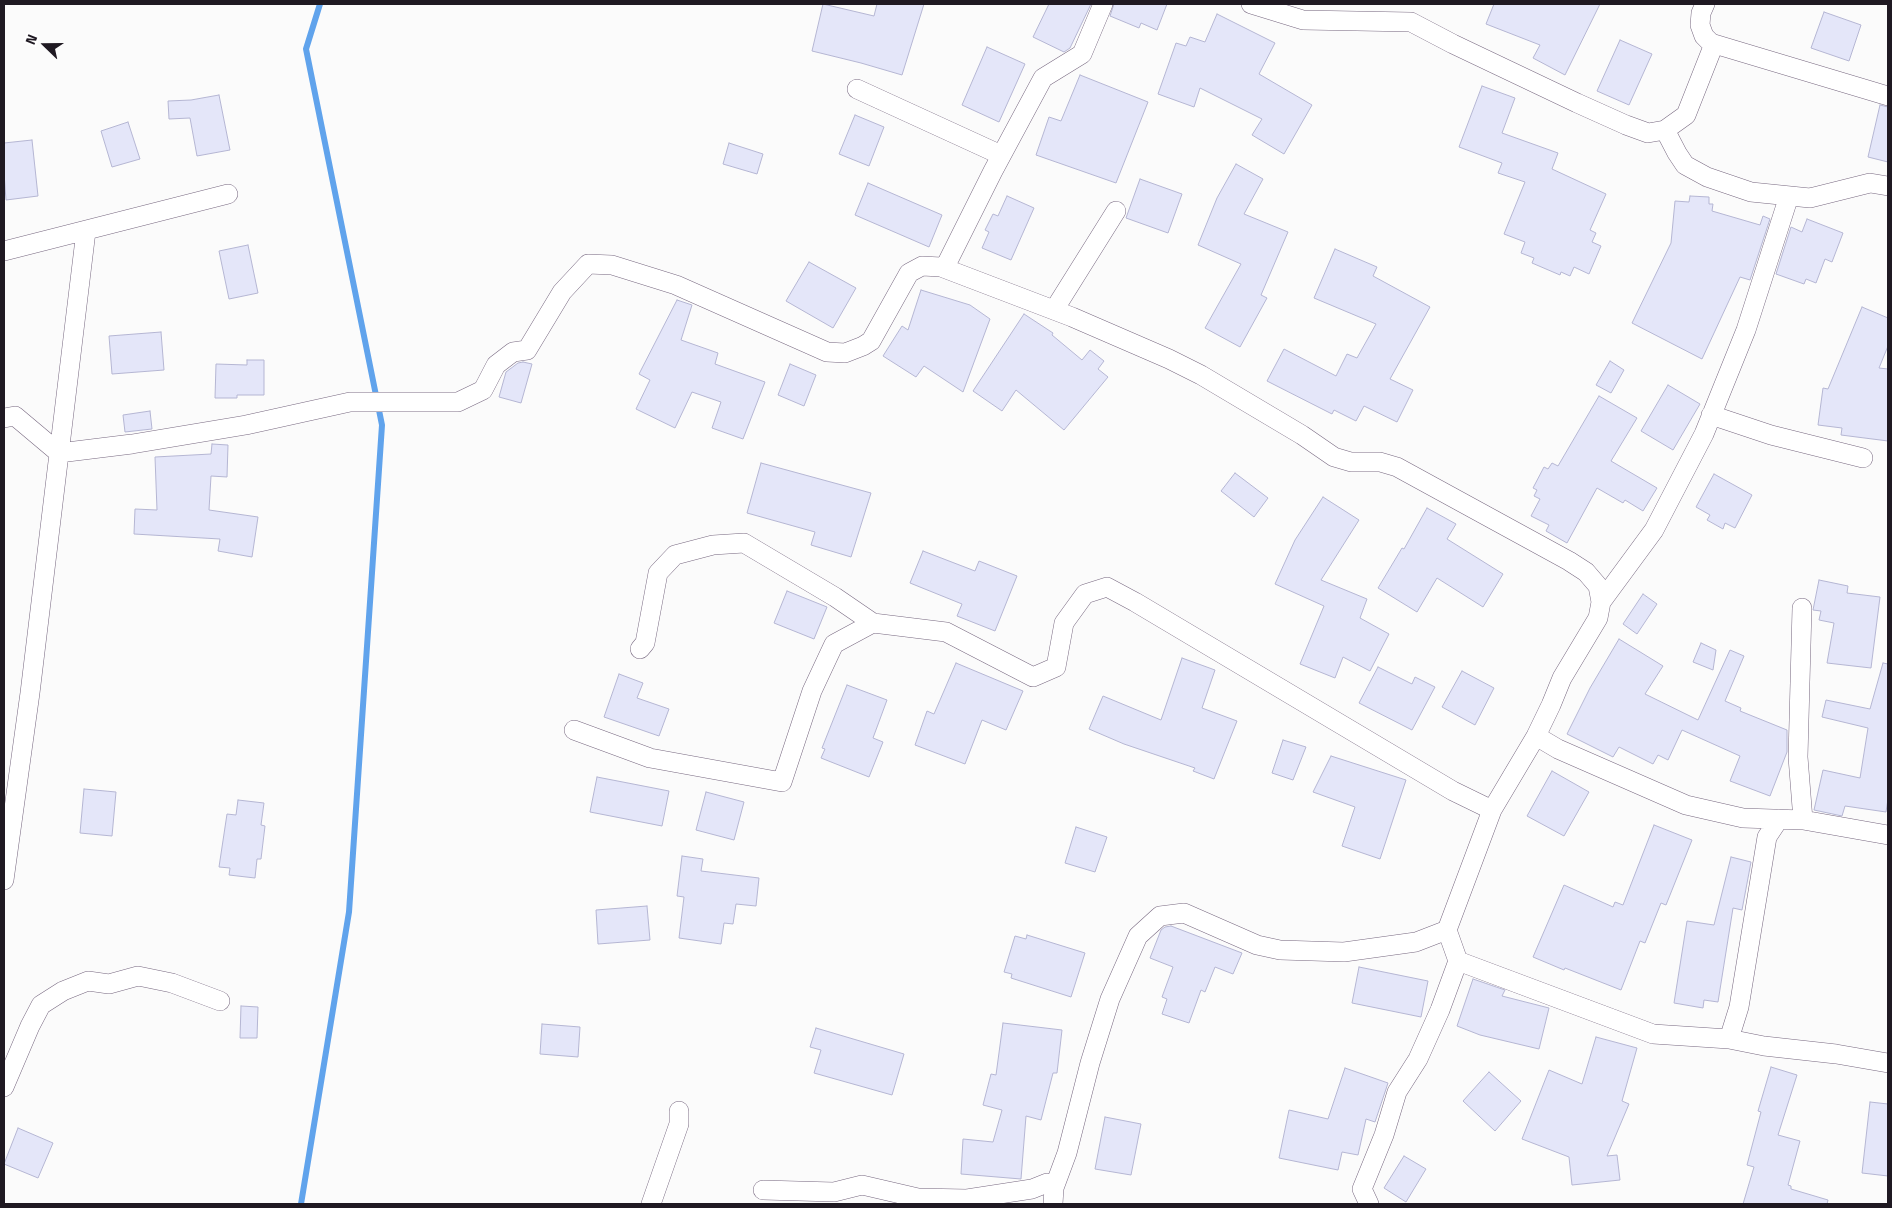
<!DOCTYPE html>
<style>
body{margin:0}
#map{position:relative;width:1892px;height:1208px;overflow:hidden;background:#fbfbfb;font-family:"Titillium Web",sans-serif}
canvas{display:block}
.frame{position:absolute;inset:0;border:5px solid #1f1922;pointer-events:none}
.north{position:absolute;left:20px;top:20px;width:50px;height:50px;-webkit-text-stroke:4px #fff;paint-order:stroke;rotate:292deg;font-size:14px;font-weight:700;line-height:20px;text-align:center;color:#1f1922}
.north::after{content:'';display:block;margin:auto;width:18px;height:22px;background:#1f1922;clip-path:polygon(50% 0,100% 100%,50% 72%,0 100%)}
</style>
<div id="map">
<canvas width="1892" height="1208"></canvas>
<div class="frame"></div>
<div class="north">N</div>
</div>
<script>
const ctx = document.querySelector('canvas').getContext('2d');
ctx.lineJoin = 'round';
const toPath = rows => new Path2D(rows.map(r => 'M' + r).join(''));
function strokePath(path, color, width, dash) { ctx.strokeStyle = color; ctx.lineWidth = width; ctx.lineCap = dash ? 'butt' : 'round'; ctx.setLineDash(dash || []); ctx.stroke(path); }
function fillPath(path, color) { ctx.fillStyle = color; ctx.fill(path, 'evenodd'); }
strokePath(toPath([
 [301,1204,349,912,382,425,306,49,320,4]
]), '#60a3ec', 6);
const building = toPath([
 [823,4,874,16,877,4,924,4,902,75,861,63,812,51,823,4],
 [1049,4,1091,4,1070,48,1064,52,1033,37,1049,4],
 [1114,4,1167,4,1157,30,1141,23,1139,28,1110,16,1114,4],
 [1494,4,1600,4,1565,75,1533,58,1540,45,1486,24,1494,4],
 [1824,12,1861,25,1849,61,1811,48,1824,12],
 [1217,14,1275,43,1259,74,1312,105,1284,154,1252,135,1262,119,1200,88,1194,107,1158,94,1176,43,1186,46,1190,37,1205,42,1217,14],
 [1620,40,1652,54,1629,105,1597,91,1620,40],
 [987,47,1025,64,999,122,962,105,987,47],
 [1080,75,1148,102,1116,183,1036,155,1049,117,1061,121,1080,75],
 [1482,86,1515,98,1502,133,1558,153,1552,169,1606,194,1590,230,1596,233,1592,242,1601,246,1589,274,1574,267,1570,276,1561,272,1560,275,1532,263,1534,258,1521,253,1525,242,1504,234,1525,182,1498,173,1502,163,1459,147,1482,86],
 [219,95,230,150,197,156,190,118,169,119,168,101,191,100,219,95],
 [1880,105,1888,107,1888,162,1868,157,1880,105],
 [855,115,884,127,869,166,839,154,855,115],
 [128,122,140,159,112,167,101,131,128,122],
 [32,140,38,196,6,200,4,173,4,143,32,140],
 [729,143,763,154,757,174,723,164,729,143],
 [1236,164,1263,179,1244,214,1288,232,1261,295,1267,298,1240,347,1205,328,1241,264,1198,245,1217,198,1236,164],
 [1140,179,1182,194,1168,233,1126,218,1140,179],
 [868,183,942,215,929,247,855,215,868,183],
 [1007,196,1034,208,1011,260,982,248,989,232,985,230,993,214,998,216,1007,196],
 [1690,196,1709,197,1709,204,1713,204,1712,211,1760,225,1763,216,1770,219,1750,280,1740,277,1702,359,1632,323,1671,243,1675,201,1689,202,1690,196],
 [1807,219,1843,233,1832,262,1825,259,1816,283,1806,279,1804,284,1776,274,1791,227,1802,232,1807,219],
 [248,245,258,293,229,299,219,251,248,245],
 [1335,249,1377,267,1373,276,1430,307,1390,379,1413,390,1397,422,1364,406,1356,421,1334,410,1332,414,1267,381,1284,349,1336,376,1347,354,1357,358,1376,324,1314,298,1335,249],
 [809,262,856,288,833,328,786,301,809,262],
 [921,290,970,305,990,319,963,392,924,366,916,377,883,356,902,326,908,330,921,290],
 [677,300,692,305,681,340,718,353,715,364,765,382,743,439,712,428,721,402,692,392,675,428,636,409,650,380,639,374,677,300],
 [1862,307,1888,318,1888,346,1879,368,1888,369,1888,441,1841,435,1842,428,1818,425,1823,388,1828,389,1862,307],
 [1024,314,1053,333,1052,335,1082,360,1090,350,1104,361,1098,369,1108,377,1064,430,1016,390,1002,411,973,391,1024,314],
 [161,332,164,370,112,374,109,336,161,332],
 [247,360,264,360,264,395,237,395,237,398,215,398,216,364,247,365,247,360],
 [1610,361,1624,370,1611,393,1596,385,1610,361],
 [523,362,532,364,521,403,499,397,506,372,518,363,523,362],
 [790,364,816,375,804,406,778,395,790,364],
 [1668,385,1700,404,1673,450,1641,431,1668,385],
 [1599,396,1637,418,1611,461,1657,488,1643,511,1625,500,1623,503,1597,488,1567,543,1546,531,1549,525,1531,516,1540,499,1534,496,1537,490,1533,488,1544,467,1548,469,1552,463,1558,466,1599,396],
 [150,411,152,429,125,432,123,415,150,411],
 [212,444,228,445,227,477,211,476,209,510,258,517,252,557,218,551,220,539,134,534,135,509,157,510,155,457,211,454,212,444],
 [761,463,871,493,851,557,811,545,815,532,747,513,761,463],
 [1235,473,1268,498,1254,517,1221,491,1235,473],
 [1714,474,1752,495,1735,528,1725,523,1723,529,1707,520,1710,515,1696,507,1714,474],
 [1323,497,1359,520,1321,580,1367,599,1360,618,1389,634,1370,671,1343,657,1335,678,1300,664,1324,606,1275,584,1295,540,1323,497],
 [1427,508,1456,524,1447,539,1503,574,1483,607,1437,578,1417,612,1378,588,1402,548,1404,549,1427,508],
 [923,551,975,571,979,561,1017,576,995,631,957,616,962,604,910,583,923,551],
 [1819,580,1848,586,1847,593,1880,597,1871,668,1827,663,1834,623,1819,620,1821,611,1813,610,1819,580],
 [787,591,827,607,814,639,774,623,787,591],
 [1643,594,1657,604,1637,634,1623,624,1643,594],
 [1619,639,1663,666,1645,694,1698,720,1730,650,1744,656,1725,701,1741,708,1740,711,1787,730,1787,752,1770,796,1730,781,1740,756,1682,730,1668,760,1658,755,1653,764,1619,747,1613,757,1567,734,1590,688,1619,639],
 [1701,643,1716,650,1713,670,1693,662,1701,643],
 [1182,658,1215,670,1202,708,1237,721,1214,779,1193,771,1195,768,1124,744,1089,729,1103,696,1161,720,1182,658],
 [956,663,1023,691,1006,730,982,720,965,764,915,745,927,711,934,714,956,663],
 [1883,663,1888,664,1888,799,1886,812,1845,806,1842,816,1814,810,1823,770,1860,778,1868,728,1822,717,1826,700,1870,709,1883,663],
 [1378,667,1412,684,1415,677,1435,687,1412,730,1359,703,1378,667],
 [1462,671,1494,688,1475,725,1442,707,1462,671],
 [619,674,643,683,637,698,669,709,659,736,604,717,619,674],
 [847,685,887,700,873,738,883,742,869,777,821,758,825,749,822,748,847,685],
 [1283,740,1306,747,1293,780,1272,773,1283,740],
 [1331,756,1406,780,1380,859,1342,846,1355,807,1313,792,1331,756],
 [1552,771,1589,792,1564,836,1527,816,1552,771],
 [597,777,669,791,662,826,590,812,597,777],
 [84,789,116,792,112,836,80,833,84,789],
 [706,792,744,802,734,840,696,830,706,792],
 [238,800,264,803,261,825,265,826,261,859,257,859,255,878,229,875,230,868,219,867,227,814,236,815,238,800],
 [1654,825,1692,840,1666,905,1661,903,1645,943,1640,941,1621,990,1565,968,1564,970,1533,957,1564,885,1613,907,1615,902,1623,905,1654,825],
 [1076,827,1107,837,1095,872,1065,863,1076,827],
 [682,856,703,859,701,871,759,878,756,906,736,904,733,924,724,923,721,944,679,938,684,897,677,896,682,856],
 [1731,857,1751,862,1742,910,1733,908,1718,1002,1704,1000,1703,1008,1674,1003,1687,921,1714,925,1731,857],
 [647,906,650,940,598,944,596,910,647,906],
 [1171,926,1242,953,1233,974,1215,967,1205,992,1201,990,1189,1023,1162,1014,1167,999,1162,997,1173,967,1150,958,1161,930,1165,927,1171,926],
 [1027,935,1085,953,1071,997,1011,978,1012,974,1004,972,1015,936,1026,939,1027,935],
 [1359,967,1428,981,1421,1017,1352,1003,1359,967],
 [1473,979,1505,990,1502,996,1549,1008,1539,1049,1480,1035,1457,1026,1473,979],
 [241,1006,258,1007,257,1038,240,1038,241,1006],
 [1003,1023,1062,1030,1057,1073,1053,1073,1041,1120,1026,1116,1021,1179,961,1174,963,1139,993,1142,1002,1110,983,1105,991,1074,996,1075,1003,1023],
 [542,1024,580,1027,578,1057,540,1054,542,1024],
 [816,1028,904,1054,892,1095,814,1073,821,1050,810,1047,816,1028],
 [1596,1037,1637,1048,1622,1101,1629,1104,1607,1156,1617,1155,1620,1180,1572,1185,1569,1157,1522,1139,1549,1070,1582,1084,1596,1037],
 [1771,1067,1797,1075,1778,1135,1800,1141,1788,1185,1791,1186,1791,1189,1828,1200,1827,1204,1743,1204,1754,1167,1747,1165,1761,1112,1758,1111,1771,1067],
 [1345,1068,1388,1083,1375,1122,1366,1119,1358,1155,1342,1152,1338,1170,1279,1158,1289,1110,1328,1119,1345,1068],
 [1489,1072,1521,1101,1495,1131,1463,1101,1489,1072],
 [1870,1102,1888,1104,1888,1176,1862,1173,1870,1102],
 [1105,1117,1141,1124,1131,1175,1095,1169,1105,1117],
 [18,1128,53,1143,38,1178,4,1164,18,1128],
 [1404,1156,1426,1169,1406,1202,1384,1188,1404,1156]
]);
fillPath(building, '#e4e6f9');
strokePath(building, '#b5b6d3', 1);
const minor = toPath([
 [1251,4,1303,20,1411,22,1453,44,1577,103,1626,125,1648,133,1665,130,1686,115,1714,44],
 [1705,4,1701,13,1700,25,1704,36,1711,43,1888,96],
 [857,89,1001,155],
 [1665,130,1677,153,1685,165,1707,177,1751,192,1810,198,1870,183,1888,186],
 [4,251,228,194],
 [945,267,993,171,1043,78,1082,54,1103,4],
 [1054,310,1116,211],
 [1711,415,1771,435,1863,458],
 [4,418,15,416,59,453,132,444,246,425,350,402,458,402,483,390,496,365,513,352,527,350,562,292,588,264,612,265,676,285,827,352,845,353,863,346,871,341,909,273,922,266,941,267,1072,317,1169,359,1201,375,1302,435,1334,457,1351,462,1380,462,1397,467,1569,561,1586,572,1598,586,1601,602,1598,618,1562,678,1551,705,1536,736,1492,810,1447,930,1458,961,1440,1010,1418,1059,1397,1092,1384,1135,1362,1189,1369,1204],
 [1601,602,1654,530,1704,434,1746,330,1789,196],
 [1802,608,1798,757,1803,820],
 [640,649,645,643,658,573,675,555,713,545,744,543,835,597,873,623],
 [574,730,650,758,782,782,812,691,834,644,873,623,946,632,1033,677,1056,667,1064,623,1085,594,1107,587,1135,602,1453,791,1492,810],
 [1536,736,1558,749,1686,805,1743,818,1803,820,1888,835],
 [4,880,30,693,86,231],
 [1458,961,1653,1034,1729,1039,1764,1046,1836,1054,1888,1063],
 [1729,1039,1739,1007,1767,837,1779,819],
 [4,1087,30,1026,41,1005,63,991,88,981,109,984,138,976,172,983,220,1001],
 [763,1190,834,1192,862,1185,918,1198,967,1199,1032,1189,1047,1183,1054,1188],
 [651,1204,679,1124,679,1111],
 [1053,1204,1054,1188,1067,1153,1090,1063,1110,999,1138,936,1160,916,1184,913,1257,945,1280,950,1344,952,1416,942,1447,930]
]);
strokePath(minor, '#786981', 20);
strokePath(minor, '#fff', 19);
</script>
